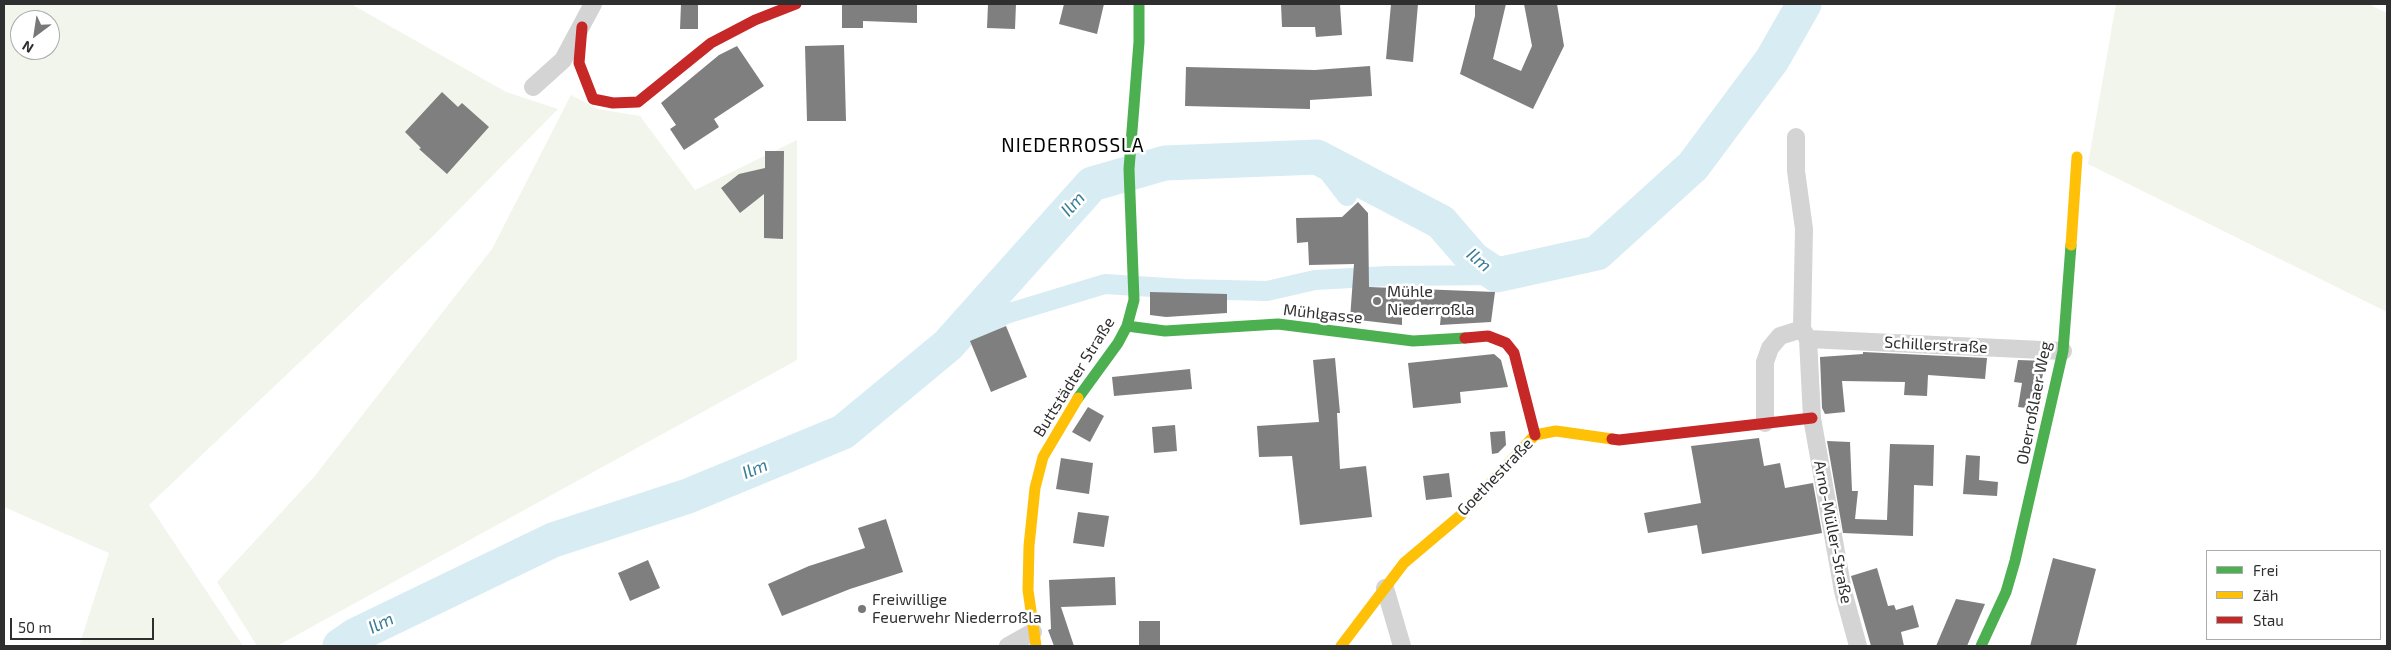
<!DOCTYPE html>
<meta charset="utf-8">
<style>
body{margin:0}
#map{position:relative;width:2391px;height:650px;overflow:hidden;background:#fff;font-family:"Exo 2",sans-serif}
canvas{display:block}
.frame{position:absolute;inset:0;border:5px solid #2f2f2f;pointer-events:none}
.legend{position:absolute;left:2206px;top:550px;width:175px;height:90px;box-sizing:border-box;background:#fff;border:1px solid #acacac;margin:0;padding:6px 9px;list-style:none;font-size:15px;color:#2f2f2f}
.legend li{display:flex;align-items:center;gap:10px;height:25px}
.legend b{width:25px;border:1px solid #acacac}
.north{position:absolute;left:10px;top:10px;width:50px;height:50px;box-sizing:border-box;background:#fff;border:1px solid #acacac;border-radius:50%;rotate:211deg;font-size:14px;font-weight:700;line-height:20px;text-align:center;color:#2f2f2f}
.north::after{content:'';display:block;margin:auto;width:18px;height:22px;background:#787878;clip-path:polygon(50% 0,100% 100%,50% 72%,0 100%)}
.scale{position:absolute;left:10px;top:618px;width:144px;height:22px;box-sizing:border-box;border:2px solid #2f2f2f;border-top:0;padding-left:6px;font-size:15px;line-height:18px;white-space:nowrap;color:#2f2f2f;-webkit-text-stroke:4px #fff;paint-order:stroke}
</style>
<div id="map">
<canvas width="2391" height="650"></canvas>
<div class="frame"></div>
<ul class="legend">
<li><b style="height:6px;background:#4caf50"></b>Frei</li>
<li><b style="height:6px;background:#ffc107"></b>Zäh</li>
<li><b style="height:6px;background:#c62828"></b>Stau</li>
</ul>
<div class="north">N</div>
<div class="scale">50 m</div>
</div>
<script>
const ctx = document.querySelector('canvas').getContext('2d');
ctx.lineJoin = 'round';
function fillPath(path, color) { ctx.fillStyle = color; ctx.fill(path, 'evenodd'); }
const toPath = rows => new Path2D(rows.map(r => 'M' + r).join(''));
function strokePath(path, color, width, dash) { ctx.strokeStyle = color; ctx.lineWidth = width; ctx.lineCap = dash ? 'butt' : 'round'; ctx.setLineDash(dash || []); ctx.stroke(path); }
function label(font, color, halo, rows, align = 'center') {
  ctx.font = font + ' "Exo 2",sans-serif'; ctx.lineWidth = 5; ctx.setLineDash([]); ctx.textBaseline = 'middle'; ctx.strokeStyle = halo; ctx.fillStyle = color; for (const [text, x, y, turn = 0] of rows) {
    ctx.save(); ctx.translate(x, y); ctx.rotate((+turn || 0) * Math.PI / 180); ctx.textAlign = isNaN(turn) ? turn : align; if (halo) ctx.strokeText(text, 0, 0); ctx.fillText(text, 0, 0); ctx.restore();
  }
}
fillPath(toPath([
 [4,4,351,4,506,92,558,109,433,236,149,505,243,646,79,646,109,553,4,507],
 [20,20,50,20,50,50,20,50],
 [2116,4,2368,4,2387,13,2387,312,2088,164],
 [571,95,598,109,640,116,695,190,797,140,797,360,277,646,257,646,217,582,314,477,492,249]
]), '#f2f5ec');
strokePath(toPath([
 [1317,157,1347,196],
 [948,345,1006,314,1105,284,1184,289,1267,291,1315,280,1388,276,1497,275]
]), '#d8ecf3', 20);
strokePath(toPath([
 [340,646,356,635,553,540,688,496,843,432,948,345,1092,184,1165,163,1317,157,1441,222,1473,259,1497,275,1597,253,1693,166,1772,60,1804,4]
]), '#d8ecf3', 35);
fillPath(toPath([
 [681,4,698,4,698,29,680,29],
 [842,4,917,4,917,23,863,21,863,28,842,28],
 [988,4,1016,4,1015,29,987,28],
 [1064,4,1104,4,1097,34,1059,24],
 [1281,4,1340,4,1342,35,1316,37,1315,27,1282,27],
 [1391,4,1418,4,1413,62,1386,59],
 [1475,4,1506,4,1493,59,1521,71,1532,46,1524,4,1557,4,1564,46,1533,109,1460,74,1475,16],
 [844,45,846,121,807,121,805,46],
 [737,46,764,86,714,119,719,127,684,150,670,129,676,125,661,103,719,55],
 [1370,66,1372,96,1310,100,1310,109,1185,106,1186,67,1315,70],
 [442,92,458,107,462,103,489,127,447,174,419,149,421,148,405,132],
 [765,151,784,151,783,239,764,238,764,194,740,213,721,188,739,174,765,168],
 [1358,202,1368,213,1369,287,1495,292,1491,322,1440,325,1441,315,1402,314,1402,325,1350,319,1354,264,1309,265,1308,242,1297,243,1296,218,1342,217],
 [1150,292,1227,294,1227,313,1166,317,1150,315],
 [1006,326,1027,377,991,392,970,341],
 [1863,352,1987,358,1985,379,1928,375,1927,396,1904,395,1905,382,1842,381,1845,412,1825,414,1822,408,1820,357,1863,354],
 [1494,354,1501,360,1508,387,1460,392,1461,403,1413,408,1408,363],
 [1335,358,1340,413,1337,413,1340,469,1366,466,1372,517,1300,525,1292,456,1259,457,1257,426,1319,422,1313,360],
 [2018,360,2046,361,2035,409,2018,407,2022,383,2014,382],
 [1190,369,1192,389,1114,396,1112,377],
 [1088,407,1104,416,1090,442,1072,432],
 [1175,425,1177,451,1154,453,1152,427],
 [1505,431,1506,445,1498,453,1492,454,1490,432],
 [1759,438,1764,466,1780,463,1785,488,1813,483,1822,533,1702,554,1697,525,1648,533,1644,513,1701,503,1691,446],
 [1827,441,1850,442,1852,491,1858,491,1855,519,1887,520,1890,444,1934,445,1933,486,1914,485,1913,536,1843,533],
 [1966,455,1980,456,1979,480,1998,482,1997,496,1963,494],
 [1061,458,1093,463,1089,494,1056,489],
 [1449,473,1452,497,1426,500,1423,476],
 [1078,512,1109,516,1104,547,1073,543],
 [886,519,903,572,850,589,782,616,768,584,809,566,865,548,858,528],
 [2053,558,2096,569,2076,646,2030,646],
 [648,560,660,588,630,601,618,573],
 [1877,568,1888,606,1894,605,1896,610,1913,605,1919,627,1901,632,1904,646,1871,646,1851,576],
 [1115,577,1116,605,1061,607,1074,646,1054,646,1048,630,1051,629,1049,580],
 [1956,599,1985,604,1967,646,1936,646],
 [1139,621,1160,621,1160,646,1139,646]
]), '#7f7f7f');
strokePath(toPath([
 [533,87,563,60,593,4],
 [1796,137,1796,171,1804,229,1802,329,1808,339,1812,418,1843,591,1858,646],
 [1808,339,2063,351],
 [1765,423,1765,362,1770,348,1780,336,1802,329],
 [1385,588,1402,646],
 [1008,646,1033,632]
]), '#d4d4d4', 18);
strokePath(toPath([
 [1127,326,1165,331,1278,324,1413,341,1465,338],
 [1078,398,1118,343,1127,326,1134,300,1129,169,1139,42,1139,4],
 [1981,646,2006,592,2015,561,2063,351,2071,245]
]), '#4caf50', 11);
strokePath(toPath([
 [2071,245,2077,157],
 [1036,646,1028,590,1029,546,1035,488,1043,457,1078,398],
 [1341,646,1404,563,1462,514,1535,435,1556,431,1612,439]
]), '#ffc107', 11);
strokePath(toPath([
 [582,27,579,63,593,99,613,103,638,102,711,43,755,20,796,4],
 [1465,338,1488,336,1506,343,1514,353,1535,435],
 [1612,439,1619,440,1812,418]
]), '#c62828', 11);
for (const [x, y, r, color] of [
 [1377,301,5,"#787878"],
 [862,609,5,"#787878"]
]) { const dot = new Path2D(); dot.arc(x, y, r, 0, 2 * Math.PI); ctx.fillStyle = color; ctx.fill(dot); strokePath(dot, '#fff', 2); }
label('16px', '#2f2f2f', '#fff', [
 ["Mühle",1387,292],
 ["Niederroßla",1387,310],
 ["Freiwillige",872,600],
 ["Feuerwehr Niederroßla",872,618]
], 'left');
label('16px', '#2f2f2f', '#fff', [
 ["Mühlgasse",1323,314,6],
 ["Schillerstraße",1936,345,3],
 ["Buttstädter Straße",1074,377,-58],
 ["Oberroßlaer Weg",2034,403,-79],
 ["Goethestraße",1495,477,-46],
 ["Arno-Müller-Straße",1833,532,79]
]);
label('italic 18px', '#377e97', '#fff', [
 ["Ilm",1073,204,-48],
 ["Ilm",1479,260,40],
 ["Ilm",755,469,-22],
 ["Ilm",381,623,-26]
]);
ctx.letterSpacing = '1px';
label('19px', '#000', '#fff', [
 ["NIEDERROSSLA",1073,146]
]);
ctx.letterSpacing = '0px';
</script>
